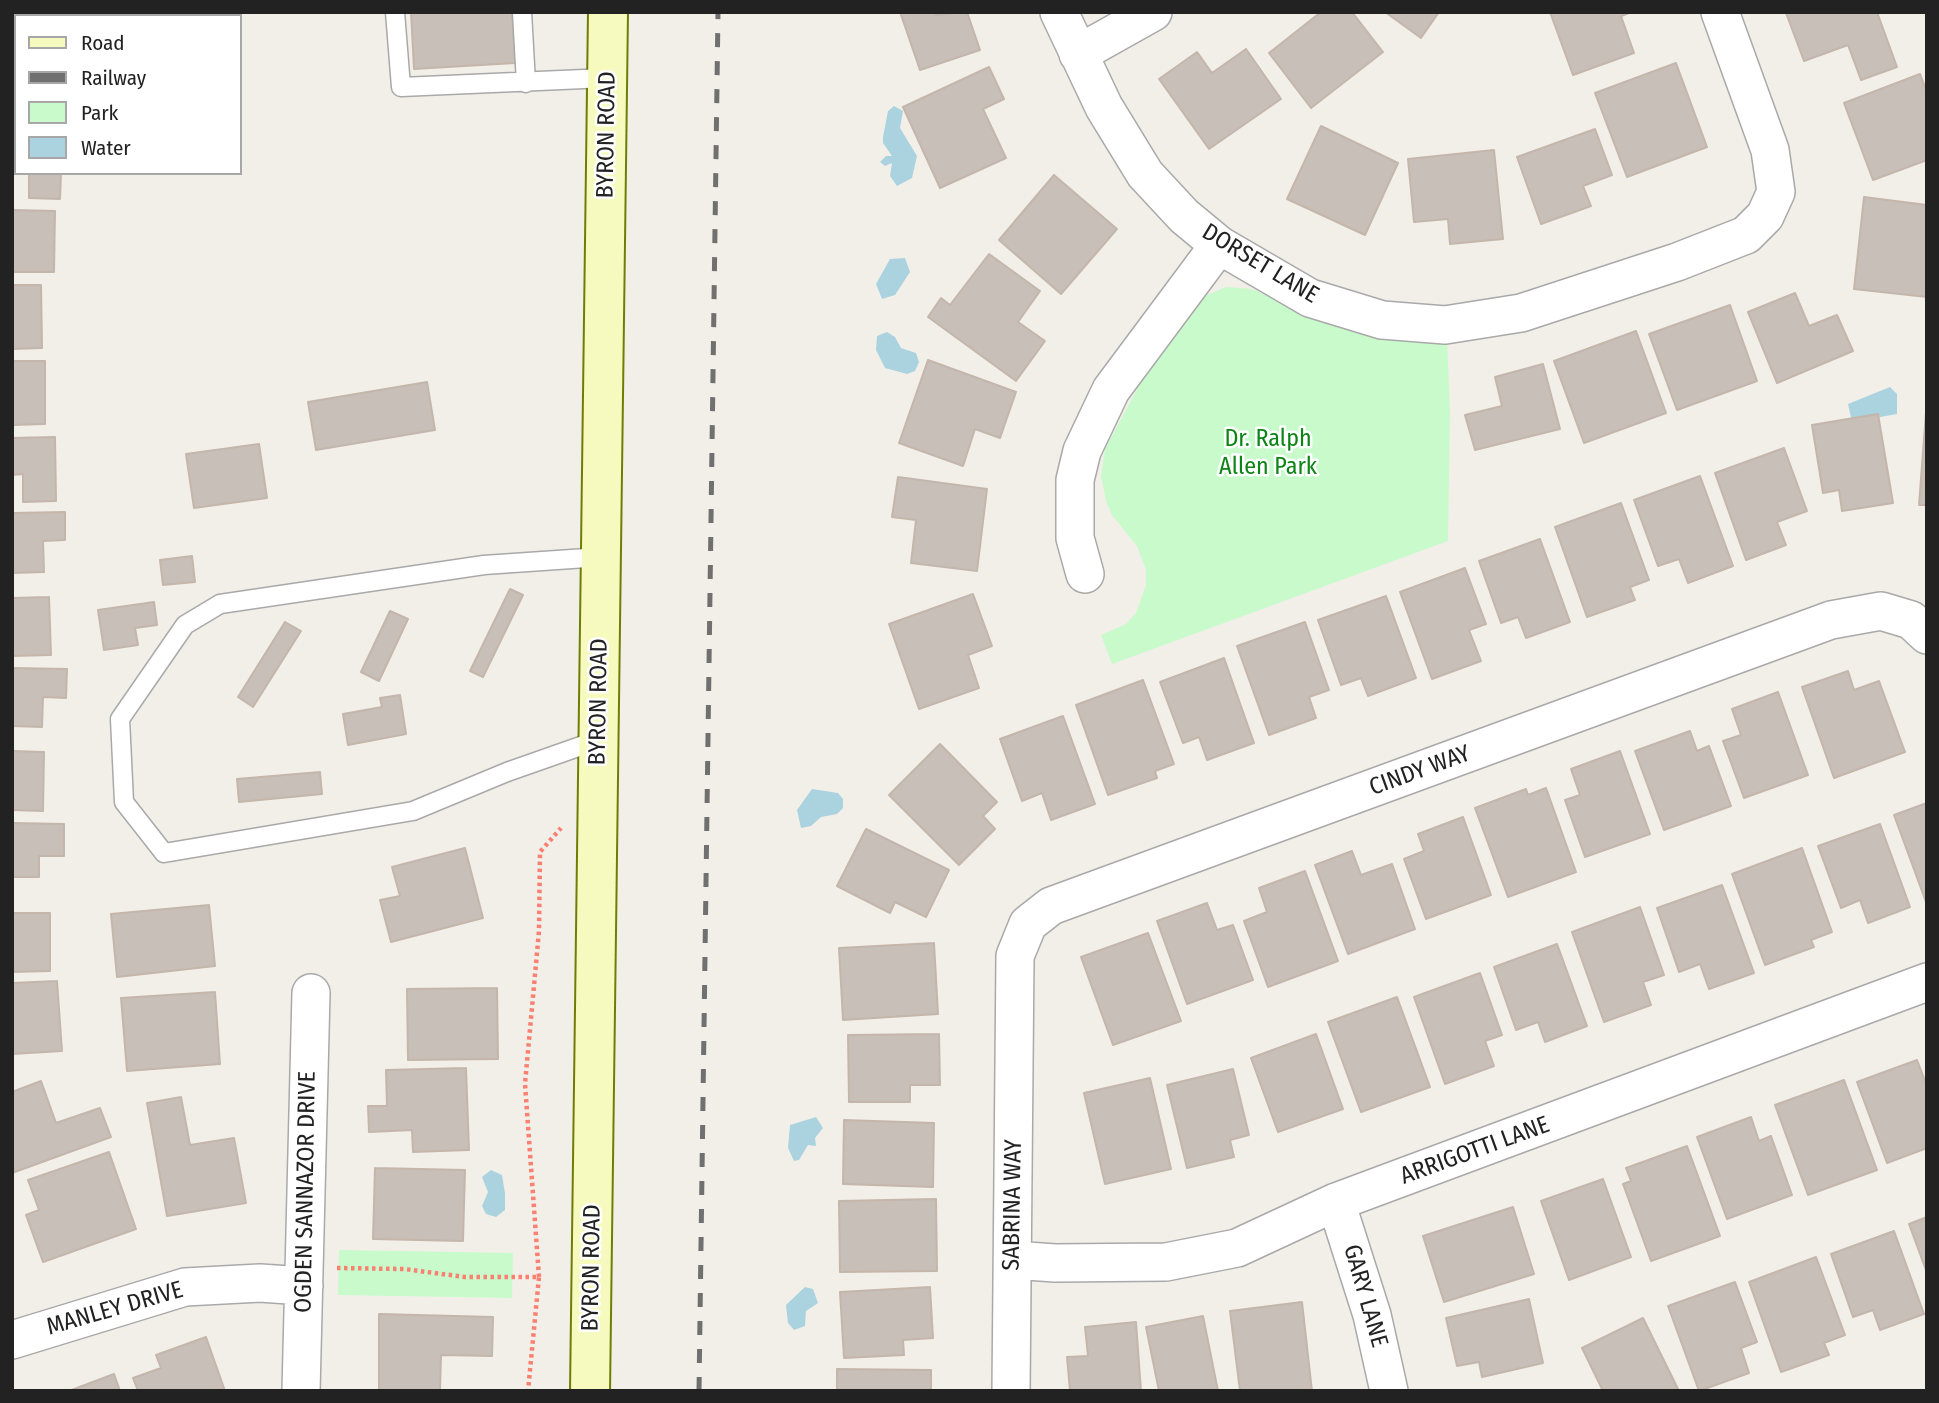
<!DOCTYPE html>
<style>
body{margin:0}
#map{position:relative;width:1939px;height:1403px;overflow:hidden;background:#f2efe9;font-family:"Fira Sans Condensed",sans-serif}
canvas{display:block}
.frame{position:absolute;inset:0;border:14px solid #222;pointer-events:none}
.legend{position:absolute;left:14px;top:14px;width:228px;height:161px;box-sizing:border-box;background:#fff;border:2px solid #a7a7a7;margin:0;padding:9px 12px;list-style:none;font-size:21px;color:#222}
.legend li{display:flex;align-items:center;gap:14px;height:35px}
.legend b{width:35px;border:2px solid #a7a7a7}
</style>
<div id="map">
<canvas width="1939" height="1403"></canvas>
<div class="frame"></div>
<ul class="legend">
<li><b style="height:9px;background:#f7fabf"></b>Road</li>
<li><b style="height:9px;background:#707070"></b>Railway</li>
<li><b style="height:19px;background:#c8facc"></b>Park</li>
<li><b style="height:19px;background:#aad3df"></b>Water</li>
</ul>
</div>
<script>
const ctx = document.querySelector('canvas').getContext('2d');
ctx.lineJoin = 'round';
function fillPath(path, color) { ctx.fillStyle = color; ctx.fill(path, 'evenodd'); }
const toPath = rows => new Path2D(rows.map(r => 'M' + r).join(''));
function strokePath(path, color, width, dash) { ctx.strokeStyle = color; ctx.lineWidth = width; ctx.lineCap = dash ? 'butt' : 'round'; ctx.setLineDash(dash || []); ctx.stroke(path); }
function label(font, color, halo, rows, align = 'center') {
  ctx.font = font + ' "Fira Sans Condensed",sans-serif'; ctx.lineWidth = 5; ctx.setLineDash([]); ctx.textBaseline = 'middle'; ctx.strokeStyle = halo; ctx.fillStyle = color; for (const [text, x, y, turn = 0] of rows) {
    ctx.save(); ctx.translate(x, y); ctx.rotate((+turn || 0) * Math.PI / 180); ctx.textAlign = isNaN(turn) ? turn : align; if (halo) ctx.strokeText(text, 0, 0); ctx.fillText(text, 0, 0); ctx.restore();
  }
}
fillPath(toPath([
 [1226,287,1252,289,1307,314,1447,337,1450,412,1448,541,1112,664,1101,635,1126,624,1136,613,1146,585,1146,570,1137,546,1112,515,1106,501,1101,476,1105,449,1143,378,1200,302,1207,295],
 [339,1250,513,1253,512,1298,338,1295]
]), '#c8facc');
fillPath(toPath([
 [894,106,903,111,900,128,917,156,912,178,897,186,890,176,892,163,885,166,880,162,886,156,892,156,883,143,883,137,888,111],
 [905,258,910,272,895,295,882,299,876,284,890,259],
 [887,332,895,337,901,348,916,353,919,362,915,371,907,374,885,368,876,350,877,336],
 [1890,387,1897,394,1897,414,1852,422,1848,404],
 [812,789,838,793,843,799,843,808,837,814,821,817,811,826,801,828,797,810],
 [816,1117,823,1128,815,1138,816,1146,808,1145,799,1160,794,1161,788,1148,790,1125],
 [491,1170,502,1175,505,1193,505,1210,496,1217,486,1214,482,1206,488,1192,482,1177],
 [805,1287,813,1289,818,1303,806,1311,805,1326,794,1330,788,1323,786,1305]
]), '#aad3df');
const building = toPath([
 [12,12,65,12,65,16,16,16,16,24,12,24,12,12],
 [411,12,512,12,515,63,414,69,411,12],
 [900,12,935,12,936,15,967,12,980,50,920,70,900,12],
 [1321,12,1352,12,1383,52,1311,108,1269,53,1321,12],
 [1385,12,1439,12,1421,38,1385,12],
 [1550,12,1632,12,1621,16,1634,53,1573,75,1550,12],
 [1877,12,1897,67,1861,80,1848,45,1804,61,1786,13,1877,12],
 [1246,49,1281,99,1209,149,1159,79,1197,52,1212,73,1246,49],
 [12,58,16,58,16,123,12,123,12,58],
 [1676,63,1707,147,1627,177,1595,93,1676,63],
 [989,67,1004,99,983,109,1006,158,940,188,903,107,989,67],
 [1920,74,1927,92,1927,160,1873,180,1844,103,1920,74],
 [1321,126,1398,163,1365,235,1287,199,1321,126],
 [1595,129,1612,175,1583,186,1591,206,1541,224,1517,157,1595,129],
 [12,134,16,134,16,172,12,172,12,134],
 [1494,150,1503,239,1450,244,1448,219,1414,222,1408,159,1494,150],
 [29,173,61,173,60,199,29,198,29,173],
 [1054,175,1117,229,1061,294,999,240,1054,175],
 [1864,197,1927,205,1927,297,1854,289,1864,197],
 [12,210,55,211,54,272,12,272,12,210],
 [989,254,1040,291,1018,322,1045,341,1016,381,928,317,941,298,950,305,989,254],
 [12,285,41,285,42,348,12,349,12,285],
 [1795,293,1809,326,1837,315,1853,351,1777,383,1748,312,1795,293],
 [1730,305,1757,381,1677,410,1649,334,1730,305],
 [1636,331,1666,413,1584,443,1554,361,1636,331],
 [928,360,1016,392,1000,438,975,429,963,466,899,443,928,360],
 [12,361,45,361,45,424,12,425,12,361],
 [1543,364,1560,429,1475,450,1465,415,1502,406,1495,377,1543,364],
 [427,382,435,430,316,450,308,402,427,382],
 [1926,412,1927,412,1927,505,1919,505,1926,412],
 [1878,414,1893,503,1842,511,1839,490,1823,493,1812,425,1878,414],
 [55,437,56,501,23,502,23,474,12,475,12,438,55,437],
 [259,444,267,498,194,508,186,454,259,444],
 [1784,448,1807,511,1777,522,1786,545,1746,560,1715,473,1784,448],
 [1700,476,1733,566,1688,583,1679,559,1658,566,1634,500,1700,476],
 [898,477,987,489,977,571,911,563,916,520,892,517,898,477],
 [1621,503,1649,580,1630,587,1635,600,1587,617,1555,527,1621,503],
 [65,512,65,540,43,541,44,572,12,573,12,513,65,512],
 [1540,539,1570,622,1526,638,1518,617,1501,623,1479,561,1540,539],
 [192,556,195,582,163,585,160,560,192,556],
 [1465,568,1486,624,1469,630,1481,661,1432,679,1400,592,1465,568],
 [510,589,523,595,483,677,470,671,510,589],
 [973,594,992,646,968,655,979,688,919,709,889,624,973,594],
 [1386,596,1416,678,1368,696,1361,678,1341,685,1318,620,1386,596],
 [49,597,51,655,12,656,12,598,49,597],
 [154,602,157,625,135,628,138,645,104,650,98,610,154,602],
 [390,611,408,619,379,681,361,672,390,611],
 [285,622,301,631,253,707,238,697,285,622],
 [1305,622,1329,690,1309,697,1316,718,1269,735,1237,646,1305,622],
 [1224,658,1254,743,1207,760,1199,737,1183,743,1160,682,1224,658],
 [12,668,67,669,66,698,43,697,42,727,12,726,12,668],
 [1848,671,1854,690,1879,681,1905,752,1834,778,1802,687,1848,671],
 [1143,680,1174,764,1155,771,1157,778,1108,795,1076,705,1143,680],
 [1778,692,1808,775,1744,798,1723,741,1741,735,1732,709,1778,692],
 [400,695,406,734,348,745,343,714,382,707,380,698,400,695],
 [1063,716,1095,804,1051,820,1042,793,1022,801,1000,739,1063,716],
 [1690,731,1697,751,1709,746,1731,806,1664,830,1635,751,1690,731],
 [940,744,997,802,983,816,995,829,959,865,889,795,940,744],
 [12,751,44,752,43,811,12,810,12,751],
 [1620,751,1650,834,1585,857,1565,800,1580,795,1571,769,1620,751],
 [320,772,322,794,239,802,237,779,320,772],
 [1546,788,1576,872,1508,897,1475,808,1526,789,1528,795,1546,788],
 [1927,803,1927,901,1926,902,1894,815,1927,803],
 [1463,817,1491,895,1426,919,1404,859,1424,851,1418,834,1463,817],
 [12,823,64,824,64,856,39,856,39,877,12,877,12,823],
 [1880,824,1910,907,1868,923,1860,900,1841,908,1818,846,1880,824],
 [866,829,949,870,926,917,895,902,890,913,837,886,866,829],
 [465,848,483,918,391,942,380,900,400,896,392,867,465,848],
 [1802,848,1832,932,1811,940,1814,947,1765,965,1732,874,1802,848],
 [1352,851,1361,875,1392,864,1415,929,1348,954,1315,865,1352,851],
 [1305,871,1338,961,1268,987,1244,921,1267,912,1259,888,1305,871],
 [1722,885,1754,973,1709,989,1700,964,1679,972,1657,908,1722,885],
 [1207,903,1217,930,1233,925,1253,980,1187,1004,1157,921,1207,903],
 [209,905,215,966,117,977,111,914,209,905],
 [1640,907,1664,975,1643,982,1651,1005,1604,1022,1572,932,1640,907],
 [12,913,50,913,50,971,12,972,12,913],
 [1148,933,1181,1021,1113,1045,1081,957,1148,933],
 [934,943,938,1014,843,1020,839,948,934,943],
 [1557,944,1587,1026,1545,1042,1538,1022,1516,1030,1494,967,1557,944],
 [1480,973,1502,1035,1485,1041,1494,1066,1445,1084,1414,997,1480,973],
 [57,981,62,1051,12,1054,12,983,57,981],
 [497,988,498,1059,408,1060,407,989,497,988],
 [215,992,220,1064,127,1071,121,998,215,992],
 [1397,997,1430,1087,1361,1112,1328,1022,1397,997],
 [939,1034,940,1085,910,1085,910,1102,849,1102,848,1035,939,1034],
 [1316,1034,1343,1109,1278,1132,1251,1058,1316,1034],
 [1917,1060,1927,1086,1927,1148,1887,1163,1857,1082,1917,1060],
 [466,1068,469,1150,413,1152,412,1130,369,1132,368,1106,387,1106,386,1070,466,1068],
 [1233,1069,1249,1135,1230,1140,1234,1157,1187,1168,1167,1085,1233,1069],
 [1150,1078,1171,1169,1105,1184,1084,1093,1150,1078],
 [1844,1080,1877,1170,1808,1195,1775,1105,1844,1080],
 [41,1081,56,1123,100,1108,111,1137,12,1173,12,1092,41,1081],
 [181,1097,190,1145,234,1138,246,1203,167,1216,147,1103,181,1097],
 [1751,1117,1759,1141,1771,1136,1792,1195,1727,1219,1697,1137,1751,1117],
 [844,1120,934,1123,933,1187,843,1184,844,1120],
 [1687,1146,1720,1236,1651,1261,1623,1184,1631,1181,1626,1168,1687,1146],
 [109,1152,136,1229,43,1262,26,1215,39,1210,28,1180,109,1152],
 [375,1168,465,1170,463,1241,373,1239,375,1168],
 [1603,1179,1631,1257,1569,1280,1541,1201,1603,1179],
 [936,1199,937,1271,840,1272,839,1201,936,1199],
 [1513,1207,1534,1274,1444,1302,1423,1236,1513,1207],
 [1927,1217,1927,1273,1909,1224,1927,1217],
 [1894,1231,1924,1314,1880,1330,1873,1310,1853,1317,1831,1254,1894,1231],
 [1816,1257,1845,1335,1824,1343,1829,1355,1781,1372,1749,1282,1816,1257],
 [1735,1282,1757,1342,1741,1348,1749,1373,1699,1391,1668,1306,1735,1282],
 [930,1287,933,1338,903,1340,904,1355,844,1358,840,1292,930,1287],
 [1529,1299,1543,1363,1482,1377,1479,1362,1457,1366,1446,1318,1529,1299],
 [1302,1302,1312,1391,1240,1391,1230,1311,1302,1302],
 [379,1314,493,1317,492,1356,441,1355,440,1391,379,1391,379,1314],
 [1203,1316,1218,1391,1159,1391,1146,1327,1203,1316],
 [1643,1318,1679,1391,1603,1391,1582,1348,1643,1318],
 [1136,1322,1141,1391,1070,1391,1067,1357,1088,1356,1085,1327,1136,1322],
 [206,1337,225,1391,138,1391,133,1378,161,1368,156,1355,206,1337],
 [837,1369,931,1370,931,1391,837,1391,837,1369],
 [114,1374,120,1391,69,1391,114,1374]
]);
fillPath(building, '#c7bfb8');
strokePath(building, '#c4b6ab', 2);
const service = toPath([
 [395,12,401,87,607,78],
 [522,12,526,83],
 [598,740,507,772,413,811,164,853,124,802,120,719,185,625,220,604,484,565,601,557]
]);
const minor = toPath([
 [1059,12,1104,107,1145,174,1184,216,1219,245,1310,298,1382,320,1445,325,1521,313,1677,262,1746,235,1765,216,1776,192,1770,150,1720,12],
 [1078,54,1153,12],
 [1085,574,1075,538,1075,480,1082,451,1111,390,1219,245],
 [1336,1202,1372,1315,1389,1391],
 [1013,1260,1055,1263,1166,1262,1237,1248,1336,1202,1927,982],
 [12,1340,185,1287,260,1283,304,1286],
 [301,1391,311,993],
 [1011,1391,1015,956,1028,924,1051,906,1831,620,1881,611,1911,620,1927,635]
]);
const secondary = toPath([
 [590,1391,608,12]
]);
strokePath(service, '#a9a9a9', 21);
strokePath(minor, '#a9a9a9', 40);
strokePath(secondary, '#707d05', 42);
strokePath(toPath([
 [337,1268,404,1269,465,1277,539,1277,528,1391],
 [539,1277,525,1084,539,931,540,852,561,828]
]), '#fa8072', 4.5, [3.5, 3.5]);
strokePath(service, '#fff', 18);
strokePath(minor, '#fff', 37);
strokePath(secondary, '#f7fabf', 38);
strokePath(toPath([
 [699,1391,718,12]
]), '#707070', 5, [14, 14]);
label('24px', '#222', '#fff', [
 ["BYRON ROAD",607,135,-89],
 ["DORSET LANE",1260,264,31],
 ["BYRON ROAD",599,702,-89],
 ["CINDY WAY",1420,771,-20],
 ["ARRIGOTTI LANE",1475,1151,-20],
 ["OGDEN SANNAZOR DRIVE",306,1192,-89],
 ["SABRINA WAY",1013,1205,-89],
 ["BYRON ROAD",592,1268,-89],
 ["GARY LANE",1365,1296,74],
 ["MANLEY DRIVE",115,1309,-16]
]);
label('24px', '#0c8416', '#fff', [
 ["Dr. Ralph",1268,439],
 ["Allen Park",1268,467]
]);
</script>
